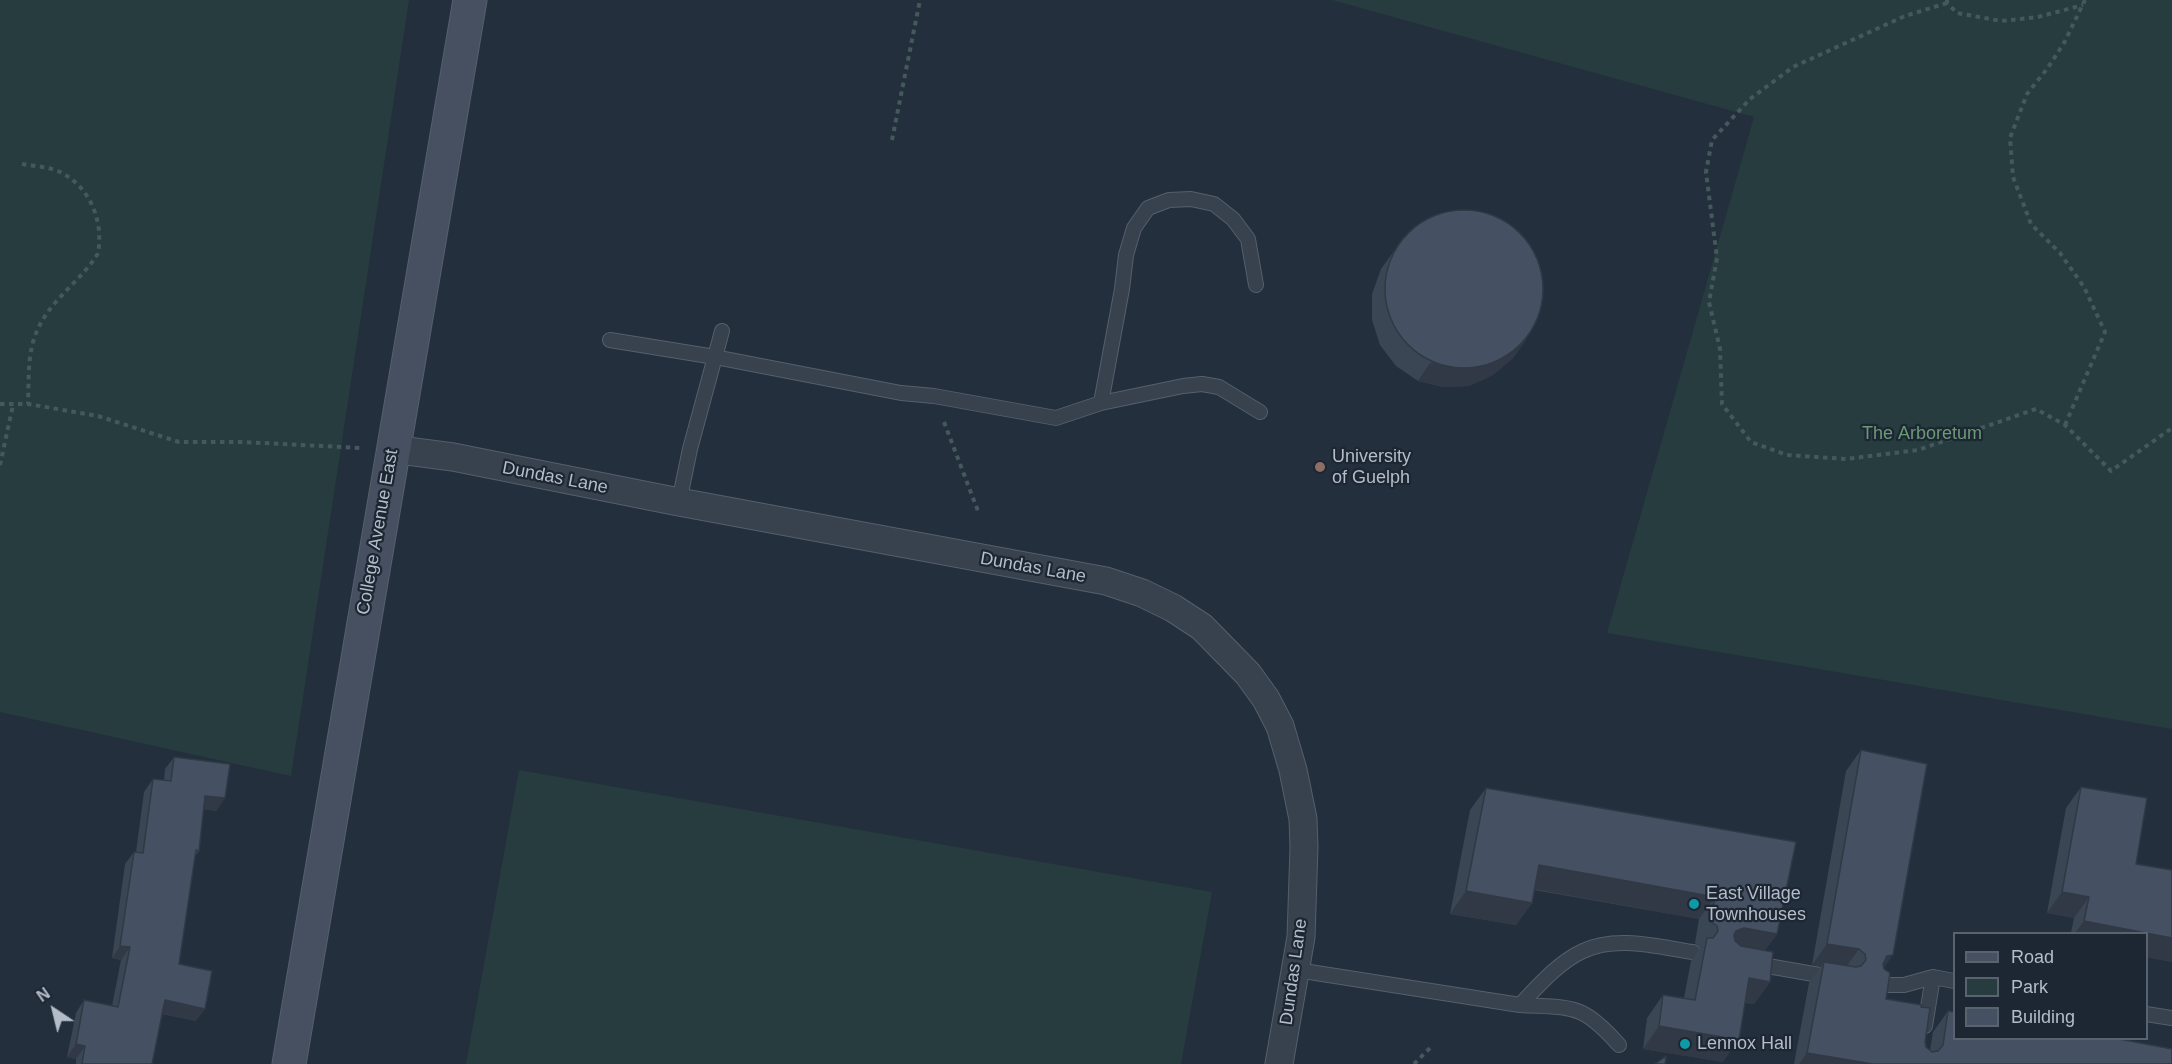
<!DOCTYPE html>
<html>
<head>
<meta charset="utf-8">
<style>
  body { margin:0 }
  #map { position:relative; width:2172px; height:1064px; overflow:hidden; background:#242f3e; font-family:Helvetica,sans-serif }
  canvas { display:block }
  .legend { position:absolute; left:1953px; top:932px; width:195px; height:108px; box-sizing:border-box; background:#1d2633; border:2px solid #59626f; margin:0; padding:8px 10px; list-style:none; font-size:18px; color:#b4bcc9 }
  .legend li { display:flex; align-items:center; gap:12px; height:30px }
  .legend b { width:30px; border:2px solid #59626f }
  .north { position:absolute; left:24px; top:980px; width:60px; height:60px; -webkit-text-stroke:4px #1d2633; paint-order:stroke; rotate:325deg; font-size:16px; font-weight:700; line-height:24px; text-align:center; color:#b4bcc9 }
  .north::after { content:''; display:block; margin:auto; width:21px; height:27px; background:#b4bcc9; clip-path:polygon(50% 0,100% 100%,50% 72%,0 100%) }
</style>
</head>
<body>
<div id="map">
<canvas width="2172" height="1064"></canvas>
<ul class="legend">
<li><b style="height:8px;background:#465061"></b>Road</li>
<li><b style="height:16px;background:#263c3f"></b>Park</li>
<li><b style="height:16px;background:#455162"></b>Building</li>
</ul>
<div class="north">N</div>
</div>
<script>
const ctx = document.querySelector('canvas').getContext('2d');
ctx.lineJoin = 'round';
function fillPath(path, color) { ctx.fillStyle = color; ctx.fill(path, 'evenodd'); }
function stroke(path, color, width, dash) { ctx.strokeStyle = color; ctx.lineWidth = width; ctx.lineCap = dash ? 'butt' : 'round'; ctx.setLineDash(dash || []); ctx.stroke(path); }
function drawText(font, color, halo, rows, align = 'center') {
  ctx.font = font + ' Helvetica,sans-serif'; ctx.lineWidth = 4.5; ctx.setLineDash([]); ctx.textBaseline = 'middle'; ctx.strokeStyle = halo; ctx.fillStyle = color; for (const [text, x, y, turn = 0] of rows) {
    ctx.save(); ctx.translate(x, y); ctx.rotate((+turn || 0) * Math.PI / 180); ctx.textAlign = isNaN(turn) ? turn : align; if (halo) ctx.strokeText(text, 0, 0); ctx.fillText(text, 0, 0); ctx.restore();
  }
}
fillPath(new Path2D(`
  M 0,0 L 409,0 L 291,776 L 0,712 Z
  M 1332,0 L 2172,0 L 2172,729 L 1607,633 L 1754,117 Z
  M 519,770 L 1212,892 L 1181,1064 L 466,1064 Z`), '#263c3f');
const lane = new Path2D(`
  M 610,340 L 715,357 L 901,393 L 934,396 L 1056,418 L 1101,403 L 1183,386 L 1202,384 L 1219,387 L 1260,412
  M 1101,403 L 1122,289 L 1126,255 L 1134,228 L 1148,208 L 1169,200 L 1191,199 L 1214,204 L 1233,219 L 1248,239 L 1256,285
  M 679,502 L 690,449 L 722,331
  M 1756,964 L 1831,977
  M 1297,970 L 1520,1005 C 1539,985 1559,962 1583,951 C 1617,935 1658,947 1693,952
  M 1877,985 L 1904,985 L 1933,977 L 1954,981
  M 1520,1005 C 1573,1008 1582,1003 1619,1045
  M 2146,1014 L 2172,1018
  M 1925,1026 L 1933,977`);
const street = new Path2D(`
  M 392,449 L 453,457 L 679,502 L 1106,581 L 1142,593 L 1173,608 L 1202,627 L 1248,674 L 1266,699 L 1280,726 L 1293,770 L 1303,819 L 1304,847 L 1301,937 L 1279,1064`);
const secondary = new Path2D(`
  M 289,1064 L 470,0`);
stroke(lane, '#565f6c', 16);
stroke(street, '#565f6c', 29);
stroke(secondary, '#565f6c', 35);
stroke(new Path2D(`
  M 1947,0 L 1947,3 L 1957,13 L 2001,21 L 2038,17 L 2083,5
  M 1947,3 L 1905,16 L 1793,67 L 1750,99 L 1712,140 L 1706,172 L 1717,258 L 1709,302 L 1720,349 L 1722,404 L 1751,442 L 1787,455 L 1846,459 L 1918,450 L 2036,409 L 2065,425 L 2111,471 L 2172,428
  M 892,140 L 920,0
  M 22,164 C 34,166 51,167 62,173 C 87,186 101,215 99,242 C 99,247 99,251 97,255 C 79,283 50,300 37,331 C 27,353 29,380 28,404
  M 0,404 L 28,404 L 98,416 L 179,442 L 243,442 L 361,448
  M 944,422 L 978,511
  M 2065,425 L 2105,332 L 2084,287 L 2060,253 L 2031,224 L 2013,177 L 2010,138 L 2027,94 L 2047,69 L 2064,43 L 2085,0
  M 0,465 L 13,405
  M 1414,1064 L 1433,1045`), '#44595c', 4, [4.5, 4.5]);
stroke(lane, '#38414e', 14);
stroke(street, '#38414e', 27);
stroke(secondary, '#465061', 33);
fillPath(new Path2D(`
  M 1394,251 L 1526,340 L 1513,358 L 1493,375 L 1469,386 L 1443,387 L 1418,381 L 1396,366 L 1380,345 L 1372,320 L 1372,294 L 1381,269 Z
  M 1861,750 L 1884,968 L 1886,999 L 1921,1007 L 1926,1047 L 1930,1050 L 1933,1032 L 1948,1011 L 2172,1064 L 1794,1064 L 1809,983 L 1821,966 L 1812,965 L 1846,771 Z
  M 174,757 L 225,798 L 216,811 L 204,809 L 199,851 L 195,856 L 179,964 L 196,1021 L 162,1014 L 152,1064 L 76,1064 L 76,1059 L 67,1057 L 76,1013 L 84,1000 L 112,1006 L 121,960 L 112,958 L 125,864 L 134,852 L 136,852 L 144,792 L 153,779 L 164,780 L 165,769 Z
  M 2081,787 L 2136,864 L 2172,870 L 2172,962 L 2146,957 L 2146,933 L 2071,933 L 2074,918 L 2047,913 L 2066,808 Z
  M 1486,788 L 1796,842 L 1777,934 L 1765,950 L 1770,982 L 1754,1004 L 1745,1003 L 1723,1062 L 1643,1049 L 1647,1018 L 1663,995 L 1684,998 L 1691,961 L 1700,948 L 1695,943 L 1699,919 L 1534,890 L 1532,903 L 1516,925 L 1450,914 L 1470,810 Z`), '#3b4654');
fillPath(new Path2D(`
  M 1526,340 L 1513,358 L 1493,375 L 1469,386 L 1443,387 L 1418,381 L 1430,363 Z
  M 205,796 L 225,798 L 216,811 L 196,808 Z
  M 1539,865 L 1715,897 L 1699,919 L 1523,887 Z
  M 1466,891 L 1532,903 L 1516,925 L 1450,914 Z
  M 2062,892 L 2089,897 L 2074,918 L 2047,913 Z
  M 2084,921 L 2172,938 L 2172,962 L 2146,957 L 2146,933 L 2075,933 Z
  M 1744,928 L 1777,934 L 1761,956 L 1720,954 L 1736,931 Z
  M 1827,944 L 1859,949 L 1844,970 L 1824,962 L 1821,966 L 1812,965 Z
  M 120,946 L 130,947 L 121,960 L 112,958 Z
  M 1893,955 L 1878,976 L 1872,978 L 1887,956 Z
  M 1749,978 L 1770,982 L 1754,1004 L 1734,1000 Z
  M 165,1000 L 205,1009 L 196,1021 L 156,1013 Z
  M 1659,1026 L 1739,1040 L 1723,1062 L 1643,1049 Z
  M 76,1044 L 85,1046 L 76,1059 L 67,1057 Z
  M 1807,1053 L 1873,1064 L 1799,1064 Z`), '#303945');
const building = new Path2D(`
  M1385 289a79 79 0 1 1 158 0a79 79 0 1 1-158 0Z
  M 1861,750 L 1927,764 L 1893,955 L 1887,956 L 1883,964 L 1884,969 L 1890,973 L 1886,999 L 1922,1005 L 1921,1007 L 1930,1008 L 1925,1042 L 1926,1047 L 1932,1052 L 1938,1051 L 1943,1045 L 1948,1011 L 1954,1012 L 1954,1038 L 2114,1038 L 2172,1049 L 2172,1064 L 1873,1064 L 1807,1053 L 1824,962 L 1856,967 L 1861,966 L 1866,960 L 1865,954 L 1859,949 L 1827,944 Z
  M 174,757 L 230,764 L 225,798 L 205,796 L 199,851 L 196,850 L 179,964 L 212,971 L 205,1009 L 165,1000 L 152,1064 L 82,1064 L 85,1046 L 76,1044 L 84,1000 L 118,1007 L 130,947 L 120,946 L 134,852 L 143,853 L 153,779 L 171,781 Z
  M 2081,787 L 2147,798 L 2136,864 L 2172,870 L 2172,938 L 2084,921 L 2089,897 L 2062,892 Z
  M 1486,788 L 1796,842 L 1777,934 L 1744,928 L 1736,931 L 1734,935 L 1735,941 L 1741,946 L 1773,952 L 1770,982 L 1749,978 L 1739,1040 L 1659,1026 L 1663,995 L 1695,1000 L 1707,938 L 1713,938 L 1718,931 L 1717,926 L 1710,921 L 1715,897 L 1539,865 L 1532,903 L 1466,891 Z
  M 1666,1056 L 1665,1064 L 1655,1064 Z`);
fillPath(building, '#455162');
stroke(building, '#303945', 1.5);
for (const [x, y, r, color] of [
  [1320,467,6,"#8d6e63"],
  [1694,904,6,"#0f9aa8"],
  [1685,1044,6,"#0f9aa8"]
]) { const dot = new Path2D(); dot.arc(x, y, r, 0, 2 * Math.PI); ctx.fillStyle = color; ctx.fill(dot); stroke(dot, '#1d2633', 2); }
drawText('18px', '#6b9a76', '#1d2633', [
  ["The Arboretum",1922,434]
]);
drawText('18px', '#b4bcc9', '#1d2633', [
  ["University",1332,457],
  ["of Guelph",1332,478],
  ["East Village",1706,894],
  ["Townhouses",1706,915],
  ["Lennox Hall",1697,1044]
], 'left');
drawText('18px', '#b4bcc9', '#1d2633', [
  ["Dundas Lane",555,478,11],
  ["College Avenue East",378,532,-80],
  ["Dundas Lane",1033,568,10],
  ["Dundas Lane",1294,972,-82]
]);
</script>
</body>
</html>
